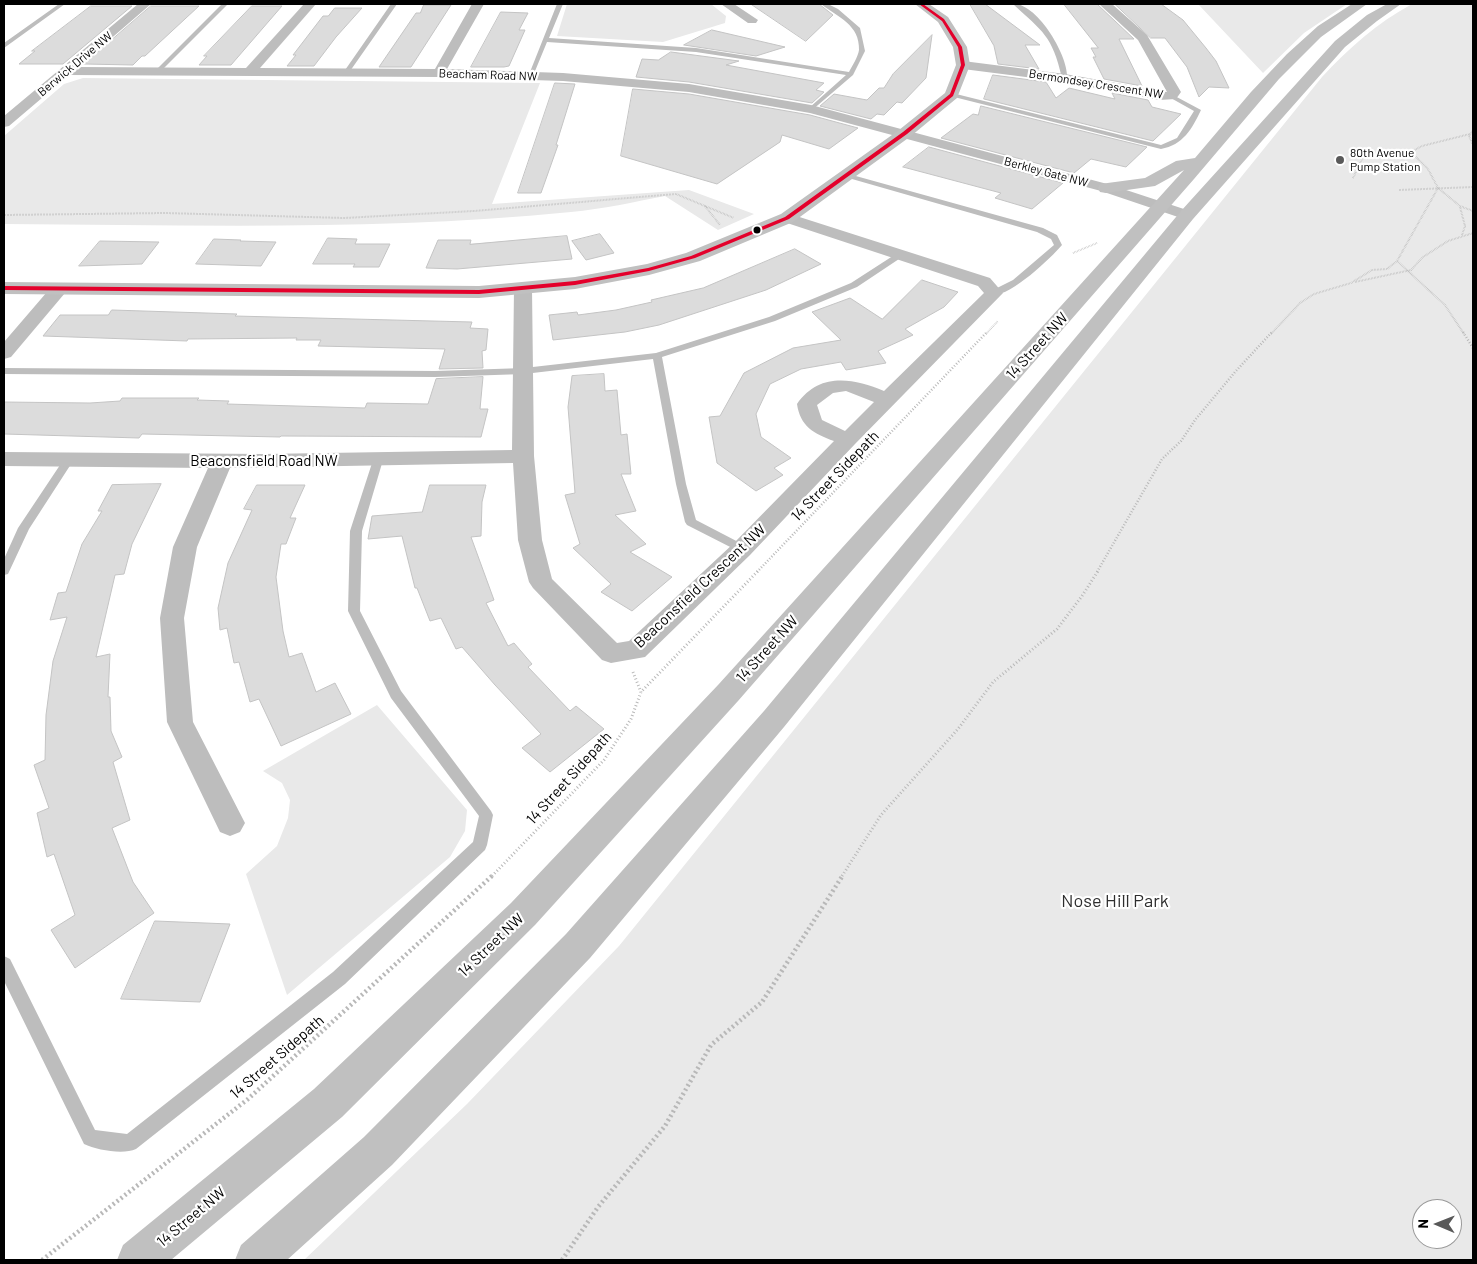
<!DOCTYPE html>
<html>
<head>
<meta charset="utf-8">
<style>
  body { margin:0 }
  #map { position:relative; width:1477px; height:1264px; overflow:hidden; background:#fff; font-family:Barlow,sans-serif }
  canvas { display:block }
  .frame { position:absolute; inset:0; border:5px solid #000; pointer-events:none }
  .north { position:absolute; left:1412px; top:1199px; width:50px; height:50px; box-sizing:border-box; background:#fff; border:1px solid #999; border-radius:50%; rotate:271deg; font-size:14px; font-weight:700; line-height:20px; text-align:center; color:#000 }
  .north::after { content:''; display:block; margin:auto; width:18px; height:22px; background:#595959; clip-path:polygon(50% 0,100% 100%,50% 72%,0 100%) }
</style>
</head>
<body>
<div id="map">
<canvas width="1477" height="1264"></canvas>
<div class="frame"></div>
<div class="north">N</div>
</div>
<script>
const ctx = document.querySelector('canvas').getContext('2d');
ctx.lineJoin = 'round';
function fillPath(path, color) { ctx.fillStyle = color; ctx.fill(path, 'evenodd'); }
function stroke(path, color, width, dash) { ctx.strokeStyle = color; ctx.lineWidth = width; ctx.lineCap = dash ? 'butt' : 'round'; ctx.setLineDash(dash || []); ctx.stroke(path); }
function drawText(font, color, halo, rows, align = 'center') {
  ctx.font = font + ' Barlow,sans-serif'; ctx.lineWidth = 4.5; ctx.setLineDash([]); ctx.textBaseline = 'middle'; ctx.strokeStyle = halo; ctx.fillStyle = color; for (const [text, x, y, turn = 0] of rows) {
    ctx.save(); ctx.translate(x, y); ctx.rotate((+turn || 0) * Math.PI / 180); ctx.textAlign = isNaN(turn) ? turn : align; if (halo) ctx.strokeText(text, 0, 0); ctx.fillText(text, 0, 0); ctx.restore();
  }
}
fillPath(new Path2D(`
  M 567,4 L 711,4 L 726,16 L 725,23 L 663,42 L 557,36 Z
  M 1198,4 L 1347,4 L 1304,33 L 1263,73 Z
  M 1412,4 L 1473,4 L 1473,1260 L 304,1260 L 467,1104 L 619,946 L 1322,77 C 1349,48 1377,23 1412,4 ZM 1422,1209 L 1452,1209 L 1452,1239 L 1422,1239 Z
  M 83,78 L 540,83 L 492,204 L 689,190 L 754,214 L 718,230 L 665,196 C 634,202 603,209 571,212 C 383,231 193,225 4,224 L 4,136 L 64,84 Z
  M 377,705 L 467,810 L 465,831 L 450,857 L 287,995 L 246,874 L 277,846 L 288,818 L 290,800 L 282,783 L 263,771 Z`), '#e9e9e9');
const building = new Path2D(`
  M 751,4 L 819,4 L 833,15 L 806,41 Z
  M 970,4 L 985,4 L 1040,45 L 1025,45 L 1039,69 L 998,64 L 994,46 Z
  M 1064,4 L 1097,4 L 1134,39 L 1119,39 L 1142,86 L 1104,79 L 1093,57 L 1096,57 L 1091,48 L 1098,48 Z
  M 1115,4 L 1161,4 L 1183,20 L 1206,48 L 1216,61 L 1229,88 L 1209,87 L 1199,97 L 1187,67 L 1165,38 L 1151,38 Z
  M 424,5 L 451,5 L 411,67 L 379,67 L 416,13 L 420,13 Z
  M 91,6 L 132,6 L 63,64 L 19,64 L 35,51 L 32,51 Z
  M 151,6 L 199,6 L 145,56 L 142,56 L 133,65 L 84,64 Z
  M 252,6 L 282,6 L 231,65 L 199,65 L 207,56 L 204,56 Z
  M 335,8 L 362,8 L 336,37 L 314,66 L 287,66 L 296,55 L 293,55 L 323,16 L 328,16 Z
  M 501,12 L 528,13 L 519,30 L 525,30 L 509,66 L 504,67 L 471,67 Z
  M 712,30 L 785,47 L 756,56 L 684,45 Z
  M 932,35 L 926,78 L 902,103 L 897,102 L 884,115 L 877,114 L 871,119 L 820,106 L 834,94 L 867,100 L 879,88 L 884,88 L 893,74 Z
  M 671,52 L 739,61 L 726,65 L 824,83 L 816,90 L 824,92 L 812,103 L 689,82 L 636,77 L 642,59 L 658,60 Z
  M 993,75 L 1046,82 L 1056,98 L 1069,88 L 1115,99 L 1112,93 L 1148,100 L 1152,107 L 1181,114 L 1153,141 L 984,99 Z
  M 555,83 L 575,84 L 556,145 L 558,145 L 541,193 L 518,193 Z
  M 633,89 L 689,94 L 810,115 L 858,128 L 829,149 L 782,135 L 780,142 L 717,184 L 621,156 Z
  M 981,106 L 1147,147 L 1126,167 L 1091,159 L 1074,173 L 941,138 L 973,114 L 978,115 Z
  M 929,147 L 1063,183 L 1032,209 L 995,198 L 1001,193 L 903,167 Z
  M 600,234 L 614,253 L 586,260 L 572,241 Z
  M 567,236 L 572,259 L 457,269 L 426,268 L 438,240 L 471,240 L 470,244 Z
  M 328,238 L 357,239 L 355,244 L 390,244 L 379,267 L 353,267 L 355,264 L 313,264 Z
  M 214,239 L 241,240 L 240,241 L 276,242 L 261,266 L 196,264 Z
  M 100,241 L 159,242 L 142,264 L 79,266 Z
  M 795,249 L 821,264 L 766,290 L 659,325 L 625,332 L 553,340 L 549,315 L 577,312 L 578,315 L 616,310 L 652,302 L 651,300 L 703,288 Z
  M 922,280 L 958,292 L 944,307 L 905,329 L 913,335 L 878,351 L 886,363 L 846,370 L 841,362 L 801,369 L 770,384 L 756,414 L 761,437 L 791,458 L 774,468 L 783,475 L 756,491 L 717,463 L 709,417 L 720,416 L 744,373 L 793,348 L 841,340 L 812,312 L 850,298 L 882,319 Z
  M 112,310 L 237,314 L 235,316 L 472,322 L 470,328 L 488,329 L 486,350 L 482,351 L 483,368 L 439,369 L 445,349 L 318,346 L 321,340 L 296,340 L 297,338 L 188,339 L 187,341 L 43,336 L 60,315 L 108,315 Z
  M 604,374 L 605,391 L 617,390 L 621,435 L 627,434 L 631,474 L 621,474 L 636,511 L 615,515 L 646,544 L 630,552 L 672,577 L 632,611 L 601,592 L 611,584 L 573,548 L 580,544 L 565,495 L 575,493 L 568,407 L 572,376 Z
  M 483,377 L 480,409 L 488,409 L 481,437 L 281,436 L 280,437 L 142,434 L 139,438 L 4,434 L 4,402 L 90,403 L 120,401 L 122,398 L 199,398 L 197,400 L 229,401 L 227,404 L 365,408 L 367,403 L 428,404 L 436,379 Z
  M 161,484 L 132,544 L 124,574 L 115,575 L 96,657 L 110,654 L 108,697 L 110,697 L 111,731 L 122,757 L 113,762 L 130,820 L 112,828 L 133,882 L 154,913 L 75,968 L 51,930 L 75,915 L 54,854 L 47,857 L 37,813 L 49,808 L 34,765 L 45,760 L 46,715 L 53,661 L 67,617 L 50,620 L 58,593 L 66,592 L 82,544 L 102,511 L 98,511 L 112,485 Z
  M 257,485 L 305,485 L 290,518 L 296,518 L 286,544 L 281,544 L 276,577 L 283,631 L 289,657 L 302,653 L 316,692 L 335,683 L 351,714 L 281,746 L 259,699 L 250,702 L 239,662 L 234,663 L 227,628 L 220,630 L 218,608 L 228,563 L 252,510 L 244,509 Z
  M 430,485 L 486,485 L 482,502 L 481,536 L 471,537 L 494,600 L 486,603 L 508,646 L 514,643 L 532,664 L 528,667 L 570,711 L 576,706 L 604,729 L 550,772 L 522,748 L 541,734 L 495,685 L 462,647 L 456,649 L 441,618 L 430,621 L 417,588 L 415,588 L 402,536 L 368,539 L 372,516 L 422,512 Z
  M 155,921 L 230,924 L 200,1002 L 121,999 Z`);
fillPath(building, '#dcdcdc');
stroke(building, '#c4c4c4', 1);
stroke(new Path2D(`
  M 1473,130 L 1469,136 L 1473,145
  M 1470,134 L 1422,146 L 1411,152 L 1428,169 L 1438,188 L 1460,206 L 1473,211
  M 1353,178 L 1365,153 L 1357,152
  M 1438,188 L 1397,261 L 1445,305 L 1464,334
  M 1399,190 L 1473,187
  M 705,206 L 734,218
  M 1460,207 L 1465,226 L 1462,235
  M 4,215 L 165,213 L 344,218 L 474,211 L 676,194 L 705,206 L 720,225
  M 1073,253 L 1097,243
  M 1355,282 L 1411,270 L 1423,257 L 1448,241 L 1473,233
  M 986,334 L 998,321
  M 1271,334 L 1300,303 L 1314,294 L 1351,283 L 1372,270 L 1387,269 L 1397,261`), '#b8b8b8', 2, [0.5, 1]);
stroke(new Path2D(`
  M 1463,332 L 1473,348
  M 757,572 L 987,332
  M 1097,572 L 1162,459 L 1181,441 L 1195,420 L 1235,372 L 1272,332`), '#b8b8b8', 2.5, [1, 2]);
stroke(new Path2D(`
  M 633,672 L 641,692
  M 492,876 L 604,760 L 631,719 L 641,692 L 758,571
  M 842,876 L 881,815 L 958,729 L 993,682 L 1057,629 L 1082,596 L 1098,571`), '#b8b8b8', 3, [1, 2.5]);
stroke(new Path2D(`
  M 42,1260 L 248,1099 L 493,875
  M 562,1260 L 598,1207 L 665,1126 L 711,1045 L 762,1002 L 843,875`), '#b8b8b8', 4.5, [2, 3]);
fillPath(new Path2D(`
  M 59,4 L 65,4 L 4,48 L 4,43 Z
  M 222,4 L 228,4 L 160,72 L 156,72 L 156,70 Z
  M 391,4 L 397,4 L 348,74 L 344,74 L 343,73 Z
  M 557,4 L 563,4 L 549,38 L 696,48 L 849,72 C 852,66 858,57 859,50 C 860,25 838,17 821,4 L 828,4 L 838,9 L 860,28 L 865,51 L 853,75 L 811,111 L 809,110 L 809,108 L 846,75 L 696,52 L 547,42 L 533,76 L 528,77 Z
  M 1013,4 C 1037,2 1070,58 1067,79 L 1062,78 C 1052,35 1043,32 1013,4 Z
  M 952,93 L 1161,145 L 1177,138 L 1194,111 L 1169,97 L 1169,95 L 1173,95 L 1201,110 C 1192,129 1183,145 1161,149 L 950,96 L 949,95 Z
  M 845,173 L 1043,228 L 1057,235 L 1062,245 C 1050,259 1009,298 991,295 L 991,291 L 1013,280 L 1054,245 L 1051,239 L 1037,232 L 845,177 Z
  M 899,252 L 902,253 L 902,257 L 857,287 L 775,321 L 662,357 L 686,484 L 696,520 L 746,546 L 748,549 L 742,553 L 687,525 L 685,522 L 676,484 L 653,359 L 524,374 L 435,377 L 4,374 L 4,368 L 435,371 L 524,368 L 656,353 L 769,317 L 851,283 Z
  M 378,457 L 383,460 L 362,531 L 360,611 L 401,691 L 491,811 L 493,815 L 487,845 L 485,850 L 345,984 L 136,1149 C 123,1155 97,1150 84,1144 L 4,981 L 4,956 L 10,959 L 95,1130 L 127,1134 L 333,972 L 473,842 L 479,816 L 391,698 L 348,611 L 350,531 L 373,460 Z
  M 68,458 L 73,461 L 29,529 L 8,574 L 4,575 L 4,559 L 18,528 L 64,459 Z`), '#bdbdbd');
fillPath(new Path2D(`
  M 138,4 L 151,4 L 78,67 L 246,68 L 304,4 L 316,4 L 260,68 L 435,69 L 472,4 L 484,4 L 447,69 L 563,73 L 689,84 L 811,105 L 1111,185 L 1193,212 L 1195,215 L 1193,218 L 1181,218 L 1101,191 L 810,113 L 689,92 L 563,81 L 439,77 L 69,75 L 9,126 L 4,127 L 4,116 Z
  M 721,4 L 734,4 L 758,20 L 756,23 L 748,23 Z
  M 1099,4 L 1112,4 L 1147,35 L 1181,92 L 1176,99 L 1159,100 L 1065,82 L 963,69 L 957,65 L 963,61 L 1065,74 L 1167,92 L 1138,40 Z
  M 787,213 L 990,278 L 1003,293 L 855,444 L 750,555 L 645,657 L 611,663 L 602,660 L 533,588 L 529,582 L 518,540 L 513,463 L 230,468 L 197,547 L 184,618 L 193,722 L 245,823 L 240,832 L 230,836 L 220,832 L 167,722 L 160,618 L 173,547 L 208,468 L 4,466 L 4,452 L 264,454 L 512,450 L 514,289 L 517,285 L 523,284 L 529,285 L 532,289 L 534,456 L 542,540 L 552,579 L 617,643 L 629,641 L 734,543 L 834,441 C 814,434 800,426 797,404 C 819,372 853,378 884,391 L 984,293 L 978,286 L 781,221 L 779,218 L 781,215 ZM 846,391 L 874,402 L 845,431 L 822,420 L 817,405 L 833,393 Z
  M 59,284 L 65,285 L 68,289 L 65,293 L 11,357 L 4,359 L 4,342 L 53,285 Z`), '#bdbdbd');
fillPath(new Path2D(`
  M 915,4 L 929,4 L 948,17 L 967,47 L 970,65 L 957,98 L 911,136 L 793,222 L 700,261 L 649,275 L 575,289 L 479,298 L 4,294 L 4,282 L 479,286 L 575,277 L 647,264 L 686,253 L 781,214 L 899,130 L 945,93 L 956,65 L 953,47 L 938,22 Z
  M 1352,4 L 1367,4 L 1321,37 L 1279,79 L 1194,179 L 738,701 L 535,925 L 342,1117 L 171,1260 L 117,1260 L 123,1245 L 314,1089 L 511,903 L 718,685 L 1184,170 L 1155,186 L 1106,193 L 1100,192 L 1098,188 L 1100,184 L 1145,178 L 1176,161 L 1195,158 L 1251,92 L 1287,54 L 1318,26 Z
  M 1387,4 L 1401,4 L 1377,21 L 1345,47 L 1193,219 L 784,727 L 590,958 L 392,1165 L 287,1260 L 235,1260 L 241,1245 L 364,1137 L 566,934 L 764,711 L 1181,211 L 1335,41 L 1367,15 Z`), '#c0c0c0');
fillPath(new Path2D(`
  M 919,4 L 923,4 L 944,19 L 962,47 L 965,65 L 953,96 L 907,134 L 789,219 L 695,258 L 649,271 L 575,285 L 479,294 L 4,290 L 4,286 L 479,290 L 575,281 L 648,268 L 691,256 L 785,217 L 903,132 L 950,94 L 961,65 L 958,47 L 942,21 Z`), '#e4002b');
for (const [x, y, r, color] of [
  [1340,160,5,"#595959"],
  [757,230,4.5,"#000"]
]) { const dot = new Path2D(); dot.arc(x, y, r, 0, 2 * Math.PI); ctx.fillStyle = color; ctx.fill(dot); stroke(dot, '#fff', 2); }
drawText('12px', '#000', '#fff', [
  ["Berwick Drive NW",75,64,-40],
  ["Beacham Road NW",488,75,2],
  ["Bermondsey Crescent NW",1096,84,9],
  ["Berkley Gate NW",1046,172,15]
]);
drawText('12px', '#000', '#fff', [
  ["80th Avenue",1350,153],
  ["Pump Station",1350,167]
], 'left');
drawText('15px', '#000', '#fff', [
  ["14 Street NW",1037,346,-48],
  ["Beaconsfield Road NW",264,461],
  ["14 Street Sidepath",835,476,-46],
  ["Beaconsfield Crescent NW",700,586,-43],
  ["14 Street NW",767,649,-48],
  ["14 Street Sidepath",569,778,-48],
  ["14 Street NW",491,945,-44],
  ["14 Street Sidepath",277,1057,-41],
  ["14 Street NW",191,1217,-40]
]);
drawText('18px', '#2e2e2e', '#fff', [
  ["Nose Hill Park",1115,901]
]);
</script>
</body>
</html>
